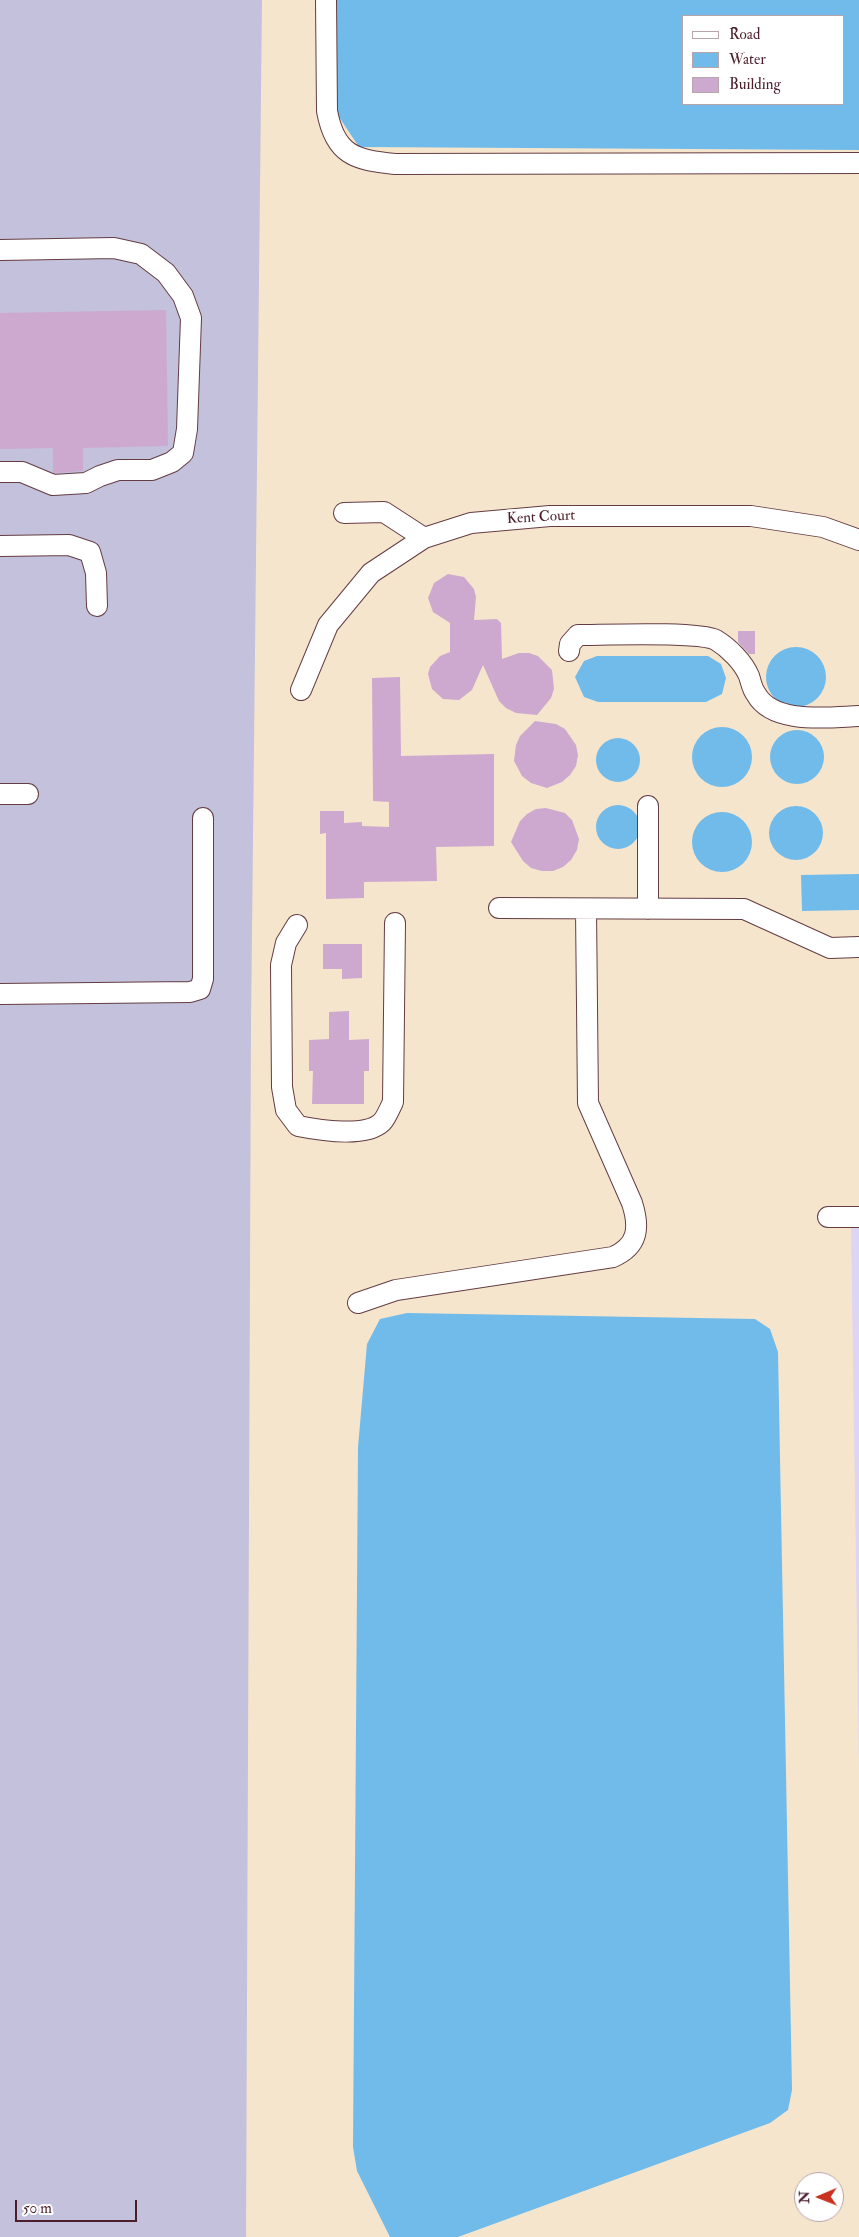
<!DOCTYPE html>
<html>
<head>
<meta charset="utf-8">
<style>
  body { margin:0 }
  #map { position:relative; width:859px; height:2237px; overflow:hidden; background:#f5e5cd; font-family:"IM FELL Double Pica",serif }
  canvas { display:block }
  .legend { position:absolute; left:682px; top:15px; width:162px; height:90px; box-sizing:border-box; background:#fff; border:1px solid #b7a5aa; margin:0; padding:6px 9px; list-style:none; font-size:15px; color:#4a1f2b }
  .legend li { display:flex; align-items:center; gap:10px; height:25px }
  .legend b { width:25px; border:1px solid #b7a5aa }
  .north { position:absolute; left:794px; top:2172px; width:50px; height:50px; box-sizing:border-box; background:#fff; border:1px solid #b7a5aa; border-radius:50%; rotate:269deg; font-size:14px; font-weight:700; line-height:20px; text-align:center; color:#4a1f2b }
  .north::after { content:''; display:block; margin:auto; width:18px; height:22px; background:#c8321e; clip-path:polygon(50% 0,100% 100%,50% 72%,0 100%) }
  .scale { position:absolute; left:15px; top:2200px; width:122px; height:22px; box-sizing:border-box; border:2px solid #4a1f2b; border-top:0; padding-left:6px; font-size:15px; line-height:18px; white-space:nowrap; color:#4a1f2b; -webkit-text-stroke:4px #fff; paint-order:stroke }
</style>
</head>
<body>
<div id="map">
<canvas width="859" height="2237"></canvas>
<ul class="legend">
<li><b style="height:6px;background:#fff"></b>Road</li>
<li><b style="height:14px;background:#71bbea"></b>Water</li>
<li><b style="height:14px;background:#cda9cf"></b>Building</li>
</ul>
<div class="north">N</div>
<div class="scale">50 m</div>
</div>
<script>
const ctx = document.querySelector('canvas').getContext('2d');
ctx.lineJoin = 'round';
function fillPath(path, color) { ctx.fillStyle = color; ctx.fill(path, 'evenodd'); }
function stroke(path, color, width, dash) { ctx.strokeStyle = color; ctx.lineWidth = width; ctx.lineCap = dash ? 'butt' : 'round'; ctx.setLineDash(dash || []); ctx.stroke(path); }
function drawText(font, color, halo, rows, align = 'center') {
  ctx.font = font + ' "IM FELL Double Pica",serif'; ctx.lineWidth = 5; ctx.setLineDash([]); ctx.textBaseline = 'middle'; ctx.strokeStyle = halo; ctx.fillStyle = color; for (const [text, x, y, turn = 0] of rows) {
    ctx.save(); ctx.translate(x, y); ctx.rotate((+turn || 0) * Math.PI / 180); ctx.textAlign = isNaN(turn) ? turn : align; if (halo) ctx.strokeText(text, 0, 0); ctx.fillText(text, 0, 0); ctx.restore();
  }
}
fillPath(new Path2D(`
  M 851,1226 L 859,1226 L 859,1771 Z`), '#ded5f5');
fillPath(new Path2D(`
  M 0,0 L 262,0 L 251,1023 L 246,2237 L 0,2237 Z`), '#c3c1db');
fillPath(new Path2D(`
  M 337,0 L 859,0 L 859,150 L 359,147 L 337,114 ZM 683,16 L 843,16 L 843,104 L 683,104 Z
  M766 677a30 30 0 1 1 60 0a30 30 0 1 1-60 0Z
  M 597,656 L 708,656 L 721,664 L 726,678 L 722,694 L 706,702 L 598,702 L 584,697 L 575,677 L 584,661 Z
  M692 757a30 30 0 1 1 60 0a30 30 0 1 1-60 0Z
  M770 757a27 27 0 1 1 54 0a27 27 0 1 1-54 0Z
  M596 760a22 22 0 1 1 44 0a22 22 0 1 1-44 0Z
  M596 827a22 22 0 1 1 44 0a22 22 0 1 1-44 0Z
  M769 833a27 27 0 1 1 54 0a27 27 0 1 1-54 0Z
  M692 842a30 30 0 1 1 60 0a30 30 0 1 1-60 0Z
  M 859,874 L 859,910 L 802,911 L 801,875 Z
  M 407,1313 L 755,1319 L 770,1329 L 778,1352 L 792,2090 L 788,2110 L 770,2123 L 458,2237 L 390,2237 L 357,2171 L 353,2147 L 358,1447 L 367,1344 L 380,1319 Z`), '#71bbea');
fillPath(new Path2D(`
  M 166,310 L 168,446 L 83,448 L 83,471 L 55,473 L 53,472 L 53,448 L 0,449 L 0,313 Z
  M 448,574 L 464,577 L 474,589 L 476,597 L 474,620 L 497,619 L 501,623 L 502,659 L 519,653 L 529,653 L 538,656 L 552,670 L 554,689 L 551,698 L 537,715 L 516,713 L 506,708 L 499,701 L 483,665 L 472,690 L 459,700 L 443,699 L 432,689 L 428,674 L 430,667 L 440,656 L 450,652 L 450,623 L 433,612 L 428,598 L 434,583 Z
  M 738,631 L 755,631 L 755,654 L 749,654 L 738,642 Z
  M 400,677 L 401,756 L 494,754 L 494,846 L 436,847 L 437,881 L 364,882 L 364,898 L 326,899 L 326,833 L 320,834 L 320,811 L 344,811 L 344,823 L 362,822 L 362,826 L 389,827 L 389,802 L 373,801 L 372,678 Z
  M 535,721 L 556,724 L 565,729 L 576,745 L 578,755 L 576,766 L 570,775 L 562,782 L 547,788 L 531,783 L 522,776 L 514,761 L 516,745 L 520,736 Z
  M 546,808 L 565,813 L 572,820 L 579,839 L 577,850 L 571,860 L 563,867 L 553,871 L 542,871 L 531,868 L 523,861 L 511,842 L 520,821 L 527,814 L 536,809 Z
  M 323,944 L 362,944 L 362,978 L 342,979 L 342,969 L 323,969 Z
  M 349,1011 L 349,1040 L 369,1039 L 369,1071 L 364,1071 L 364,1104 L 312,1104 L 313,1071 L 309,1071 L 309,1040 L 329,1039 L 329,1012 Z`), '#cda9cf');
const minor = new Path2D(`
  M 326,0 L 327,111 C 335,155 355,160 395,164 L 859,163
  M 0,250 L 114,248 L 141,254 L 166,273 L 183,296 L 191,318 L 187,429 L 183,453 L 172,462 L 152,470 L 118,470 L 100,476 L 86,483 L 53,485 L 22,472 L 0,472
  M 344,513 L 384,512 L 424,538
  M 0,546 L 69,545 L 90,552 L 96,573 L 97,606
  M 569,651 L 570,644 L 578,635 C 604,635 698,631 716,640 C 729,648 743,662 749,676 C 751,682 752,689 756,694 C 773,725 829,717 859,716
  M 301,690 L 328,625 L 371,573 L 424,538 L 471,523 L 550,516 L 751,516 L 823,527 L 859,540
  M 0,794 L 28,794
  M 648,806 L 648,909
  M 499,908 L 744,909 L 830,948 L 859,947
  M 297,925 L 286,943 L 281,965 L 282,1087 L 286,1110 L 298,1126 C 318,1130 366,1138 382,1122 C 386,1118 390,1108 393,1102 L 395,923
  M 0,994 L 190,992 L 200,989 L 203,979 L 203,818
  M 828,1217 L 859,1217
  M 358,1303 L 396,1290 L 613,1257 C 638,1246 640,1228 632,1203 L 588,1103 L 586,909`);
stroke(minor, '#643d43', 22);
stroke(minor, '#fff', 20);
drawText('15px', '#4a1f2b', '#fff', [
  ["Kent Court",541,518,-3]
]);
</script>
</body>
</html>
